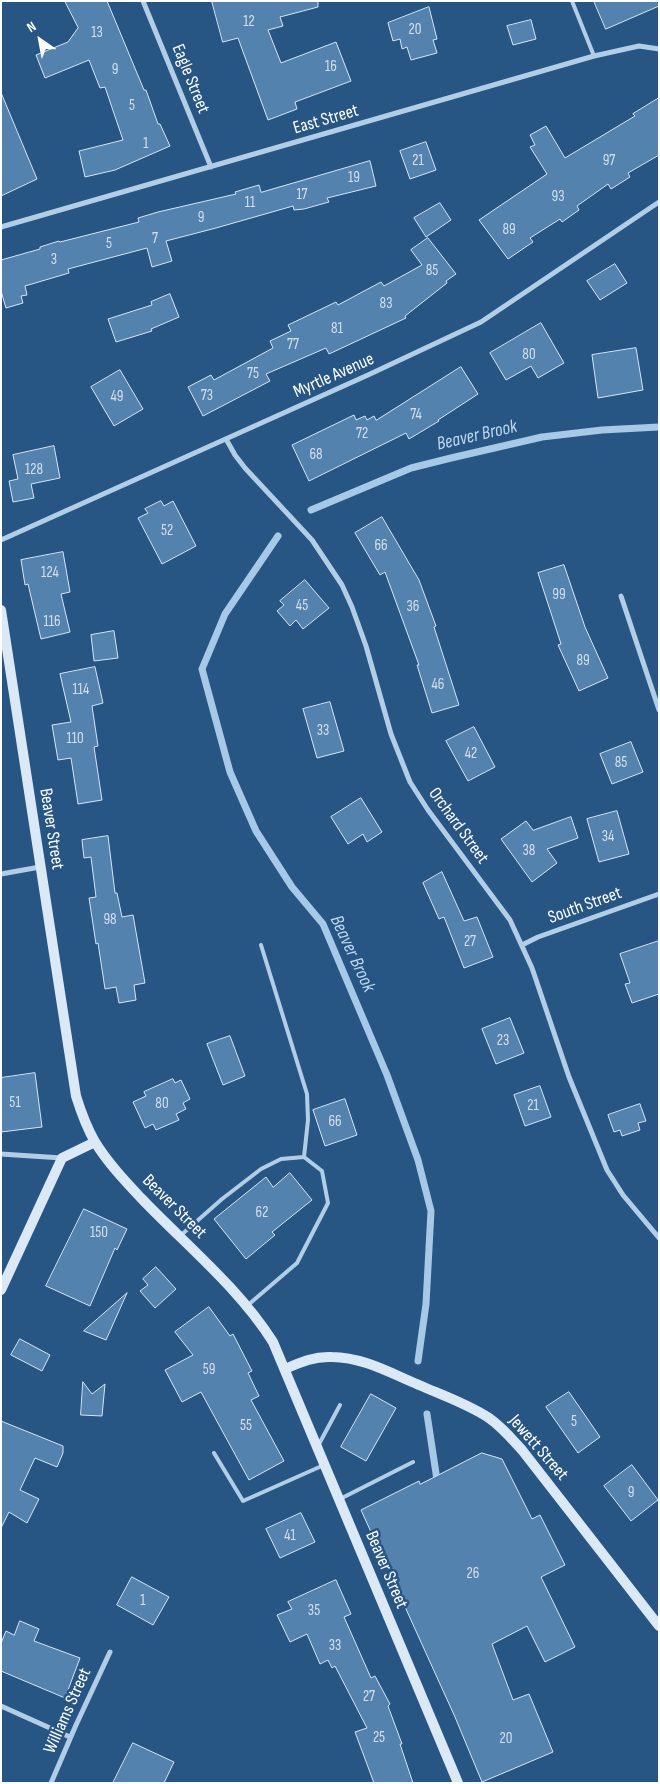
<!DOCTYPE html>
<html>
<head>
<meta charset="utf-8">
<style>
  body { margin:0 }
  #map { position:relative; width:660px; height:1784px; overflow:hidden; background:#275684; font-family:"Sofia Sans Condensed",sans-serif }
  canvas { display:block }
  .frame { position:absolute; inset:0; border:2px solid #fff; pointer-events:none }
  .north { position:absolute; left:15px; top:15px; width:50px; height:50px; -webkit-text-stroke:4px #275684; paint-order:stroke; rotate:327deg; font-size:14px; font-weight:700; line-height:20px; text-align:center; color:#fff }
  .north::after { content:''; display:block; margin:auto; width:18px; height:22px; background:#fff; clip-path:polygon(50% 0,100% 100%,50% 72%,0 100%) }
</style>
</head>
<body>
<div id="map">
<canvas width="660" height="1784"></canvas>
<div class="frame"></div>
<div class="north">N</div>
</div>
<script>
const ctx = document.querySelector('canvas').getContext('2d');
ctx.lineJoin = 'round';
function stroke(path, color, width, dash) { ctx.strokeStyle = color; ctx.lineWidth = width; ctx.lineCap = dash ? 'butt' : 'round'; ctx.setLineDash(dash || []); ctx.stroke(path); }
function fillPath(path, color) { ctx.fillStyle = color; ctx.fill(path, 'evenodd'); }
function drawText(font, color, halo, rows, align = 'center') {
  ctx.font = font + ' "Sofia Sans Condensed",sans-serif'; ctx.lineWidth = 5; ctx.setLineDash([]); ctx.textBaseline = 'middle'; ctx.strokeStyle = halo; ctx.fillStyle = color; for (const [text, x, y, turn = 0] of rows) {
    ctx.save(); ctx.translate(x, y); ctx.rotate((+turn || 0) * Math.PI / 180); ctx.textAlign = isNaN(turn) ? turn : align; if (halo) ctx.strokeText(text, 0, 0); ctx.fillText(text, 0, 0); ctx.restore();
  }
}
stroke(new Path2D(`
  M 311,510 L 411,468 L 451,458 L 542,437 L 602,430 L 659,427
  M 278,536 L 225,614 L 202,669 L 230,772 L 256,831 L 292,887 L 323,924 L 387,1075 L 418,1160 L 431,1211 L 426,1304 L 418,1361
  M 427,1414 L 437,1480`), '#a6c9e8', 7);
const building = new Path2D(`
  M 65,1 L 107,1 L 144,90 L 146,90 L 158,124 L 160,124 L 170,146 L 115,170 L 85,177 L 79,151 L 123,140 L 105,87 L 100,88 L 89,60 L 45,78 L 36,55 L 68,42 L 78,28 Z
  M 212,1 L 318,1 L 318,7 L 280,17 L 283,26 L 268,30 L 281,63 L 336,42 L 351,81 L 295,102 L 297,109 L 268,120 L 238,38 L 223,42 Z
  M 594,1 L 659,1 L 659,6 L 606,29 Z
  M 429,7 L 437,39 L 433,40 L 437,53 L 411,60 L 407,47 L 402,49 L 400,39 L 393,41 L 388,23 Z
  M 531,20 L 536,39 L 513,45 L 507,26 Z
  M 2,95 L 37,179 L 1,196 L 1,96 Z
  M 659,98 L 659,155 L 628,173 L 630,177 L 611,189 L 608,184 L 577,206 L 579,210 L 562,222 L 560,219 L 530,238 L 533,242 L 508,259 L 479,220 L 547,174 L 530,147 L 535,145 L 530,135 L 546,126 L 565,158 L 635,116 L 633,114 Z
  M 426,142 L 436,170 L 410,179 L 400,151 Z
  M 370,161 L 376,186 L 327,198 L 329,202 L 304,209 L 294,210 L 293,206 L 216,228 L 166,241 L 172,261 L 152,267 L 147,248 L 68,269 L 69,273 L 25,286 L 27,295 L 21,296 L 23,303 L 6,308 L 1,291 L 1,260 L 40,249 L 40,247 L 59,241 L 60,242 L 139,222 L 138,218 L 158,212 L 236,194 L 235,192 L 259,185 L 261,192 Z
  M 440,203 L 451,220 L 426,237 L 414,218 Z
  M 428,238 L 456,274 L 446,281 L 447,283 L 405,316 L 406,318 L 329,354 L 326,348 L 266,374 L 270,381 L 203,416 L 188,387 L 211,375 L 214,380 L 273,348 L 270,341 L 291,331 L 288,325 L 336,302 L 338,305 L 381,282 L 384,286 L 422,265 L 411,250 Z
  M 615,264 L 627,283 L 600,300 L 587,281 Z
  M 170,294 L 179,317 L 151,329 L 152,331 L 116,342 L 108,319 L 152,305 L 151,302 Z
  M 541,323 L 564,363 L 538,378 L 531,366 L 506,380 L 490,353 Z
  M 636,348 L 643,390 L 598,398 L 592,355 Z
  M 461,367 L 478,394 L 438,420 L 439,421 L 409,439 L 406,433 L 309,481 L 292,445 L 354,415 L 356,420 L 365,416 L 367,420 L 374,416 L 376,420 Z
  M 120,370 L 143,409 L 114,426 L 91,387 Z
  M 54,446 L 60,478 L 31,484 L 34,498 L 13,502 L 9,481 L 18,479 L 13,455 Z
  M 161,501 L 164,506 L 173,501 L 196,546 L 162,564 L 138,518 L 148,513 L 145,509 Z
  M 382,517 L 419,580 L 436,626 L 434,627 L 459,705 L 432,713 L 417,665 L 419,665 L 385,572 L 380,575 L 355,533 Z
  M 63,552 L 70,592 L 61,594 L 70,632 L 41,639 L 28,584 L 25,585 L 21,560 Z
  M 564,565 L 585,627 L 608,678 L 579,691 L 558,645 L 561,644 L 538,573 Z
  M 305,580 L 329,608 L 303,629 L 296,620 L 290,626 L 277,611 L 284,605 L 280,601 Z
  M 114,631 L 118,658 L 94,661 L 91,635 Z
  M 95,667 L 103,703 L 92,706 L 98,746 L 94,747 L 102,800 L 78,804 L 71,758 L 58,760 L 52,725 L 71,722 L 60,674 Z
  M 330,702 L 344,751 L 317,758 L 303,709 Z
  M 474,727 L 495,767 L 468,781 L 446,741 Z
  M 631,742 L 643,772 L 612,784 L 600,754 Z
  M 361,798 L 382,832 L 367,842 L 363,834 L 348,844 L 331,817 Z
  M 617,811 L 629,854 L 599,862 L 587,819 Z
  M 571,817 L 578,838 L 547,849 L 557,863 L 532,882 L 501,839 L 526,821 L 533,830 Z
  M 108,836 L 115,893 L 117,893 L 122,917 L 133,915 L 145,983 L 134,985 L 136,1000 L 119,1003 L 116,987 L 105,989 L 98,943 L 96,944 L 89,898 L 96,897 L 91,857 L 84,858 L 82,840 Z
  M 442,872 L 464,921 L 477,917 L 493,957 L 464,968 L 444,917 L 439,919 L 423,883 Z
  M 659,941 L 659,994 L 632,1003 L 625,984 L 630,983 L 620,954 Z
  M 510,1018 L 524,1053 L 496,1064 L 482,1029 Z
  M 230,1036 L 245,1076 L 223,1085 L 207,1044 Z
  M 35,1073 L 42,1127 L 1,1132 L 1,1078 Z
  M 173,1079 L 175,1083 L 181,1080 L 190,1099 L 183,1103 L 186,1109 L 176,1114 L 179,1120 L 156,1130 L 153,1124 L 145,1128 L 133,1102 L 146,1096 L 144,1092 Z
  M 540,1086 L 551,1117 L 525,1126 L 514,1095 Z
  M 345,1099 L 357,1135 L 325,1146 L 313,1110 Z
  M 640,1104 L 646,1121 L 638,1123 L 640,1130 L 622,1136 L 620,1130 L 614,1132 L 608,1115 Z
  M 290,1173 L 312,1200 L 272,1232 L 275,1235 L 246,1259 L 214,1219 L 266,1177 L 273,1187 Z
  M 84,1209 L 127,1229 L 117,1250 L 115,1248 L 90,1306 L 46,1286 Z
  M 156,1267 L 176,1289 L 155,1308 L 140,1291 L 148,1285 L 143,1279 Z
  M 127,1293 L 106,1340 L 84,1331 Z
  M 209,1307 L 230,1336 L 233,1334 L 252,1371 L 248,1373 L 259,1396 L 251,1400 L 284,1461 L 249,1480 L 201,1392 L 182,1402 L 165,1370 L 193,1355 L 175,1332 Z
  M 20,1339 L 50,1355 L 42,1371 L 11,1355 Z
  M 83,1382 L 92,1394 L 105,1384 L 102,1416 L 81,1415 Z
  M 569,1392 L 600,1437 L 578,1453 L 546,1407 Z
  M 371,1394 L 396,1408 L 366,1461 L 341,1447 Z
  M 1,1421 L 63,1446 L 63,1453 L 57,1467 L 35,1458 L 20,1490 L 39,1499 L 27,1523 L 9,1512 L 1,1528 Z
  M 482,1453 L 502,1459 L 532,1519 L 540,1515 L 565,1565 L 541,1577 L 575,1647 L 545,1662 L 527,1626 L 492,1644 L 513,1700 L 529,1694 L 553,1752 L 482,1782 L 455,1717 L 361,1510 L 419,1481 L 420,1484 Z
  M 632,1465 L 658,1500 L 631,1521 L 604,1486 Z
  M 301,1513 L 315,1542 L 280,1558 L 266,1529 Z
  M 132,1577 L 169,1597 L 153,1625 L 117,1605 Z
  M 336,1580 L 351,1614 L 344,1617 L 371,1678 L 375,1676 L 390,1704 L 388,1706 L 402,1744 L 400,1744 L 413,1783 L 374,1783 L 355,1732 L 367,1728 L 335,1666 L 332,1668 L 328,1660 L 320,1664 L 307,1634 L 290,1642 L 277,1615 L 292,1609 L 288,1602 Z
  M 20,1621 L 39,1629 L 34,1641 L 80,1658 L 65,1698 L 1,1671 L 1,1643 L 6,1631 L 14,1635 Z
  M 133,1743 L 174,1762 L 164,1783 L 113,1783 Z`);
fillPath(building, '#5482ae');
stroke(building, '#d5e6f6', 1);
stroke(new Path2D(`
  M 572,1 L 594,56
  M 261,945 L 307,1094 L 308,1120 L 304,1157
  M 180,1236 L 222,1199 L 261,1169 L 281,1159 L 304,1157 L 322,1171 L 328,1203 L 297,1263 L 248,1305
  M 318,1446 L 340,1405
  M 214,1453 L 243,1501 L 324,1465
  M 340,1499 L 413,1462`), '#b2cee7', 4);
stroke(new Path2D(`
  M 143,1 L 211,167
  M 1,227 L 594,56 L 639,46 L 659,49
  M 226,439 L 235,455 L 245,468 L 312,540 L 342,585 L 352,607 L 366,646 L 391,734 L 410,782 L 428,810 L 510,920 L 532,968 L 569,1077 L 607,1170 L 623,1195 L 659,1238
  M 1,540 L 368,375 L 481,322 L 659,202
  M 621,596 L 659,710
  M 1,874 L 40,867
  M 522,945 L 538,937 L 659,894
  M 1,1154 L 62,1158
  M 1,1706 L 70,1737
  M 51,1783 L 76,1725 L 110,1652`), '#b2cee7', 5);
stroke(new Path2D(`
  M 1,610 L 76,1096 C 81,1112 87,1128 95,1142 C 108,1163 125,1181 141,1198 C 186,1245 238,1287 273,1342 L 458,1783
  M 1,1290 L 62,1158 L 95,1142
  M 285,1369 C 301,1362 315,1356 332,1357 C 363,1357 392,1374 419,1385 C 442,1395 468,1404 489,1418 C 502,1427 511,1438 522,1450 L 659,1626`), '#dbe9f7', 10);
drawText('15px', '#d4e0eb', null, [
  ["12",249,22],
  ["20",415,30],
  ["13",97,33],
  ["16",331,67],
  ["9",115,70],
  ["5",132,106],
  ["1",146,144],
  ["21",418,161],
  ["97",609,161],
  ["19",354,178],
  ["17",302,195],
  ["93",558,197],
  ["11",250,203],
  ["9",201,218],
  ["89",509,230],
  ["7",155,239],
  ["5",109,244],
  ["3",54,260],
  ["85",432,271],
  ["83",386,304],
  ["81",337,329],
  ["77",293,345],
  ["80",529,355],
  ["75",253,374],
  ["73",207,396],
  ["49",117,397],
  ["74",416,415],
  ["72",362,434],
  ["68",316,455],
  ["128",34,470],
  ["52",167,531],
  ["66",381,546],
  ["124",50,573],
  ["99",559,595],
  ["45",302,606],
  ["36",413,607],
  ["116",52,622],
  ["89",583,661],
  ["46",438,685],
  ["114",81,690],
  ["33",323,731],
  ["110",75,739],
  ["42",471,754],
  ["85",621,763],
  ["34",608,837],
  ["38",529,851],
  ["98",110,920],
  ["27",470,942],
  ["23",503,1041],
  ["51",15,1103],
  ["80",162,1104],
  ["21",533,1106],
  ["66",335,1122],
  ["62",262,1213],
  ["150",99,1233],
  ["59",209,1370],
  ["5",574,1422],
  ["55",246,1426],
  ["9",631,1493],
  ["41",290,1536],
  ["26",473,1574],
  ["1",143,1601],
  ["35",314,1611],
  ["33",335,1646],
  ["27",369,1697],
  ["25",379,1738],
  ["20",506,1739]
]);
drawText('18px', '#fff', '#275684', [
  ["Eagle Street",190,79,68],
  ["East Street",326,120,-16],
  ["Myrtle Avenue",334,376,-24],
  ["Orchard Street",458,826,54],
  ["Beaver Street",51,829,81],
  ["South Street",585,906,-20],
  ["Beaver Street",174,1207,45],
  ["Jewett Street",538,1448,49],
  ["Beaver Street",386,1570,67],
  ["Williams Street",68,1711,-66]
]);
drawText('italic 19px', '#bdd7ef', '#275684', [
  ["Beaver Brook",477,436,-13],
  ["Beaver Brook",352,954,65]
]);
</script>
</body>
</html>
